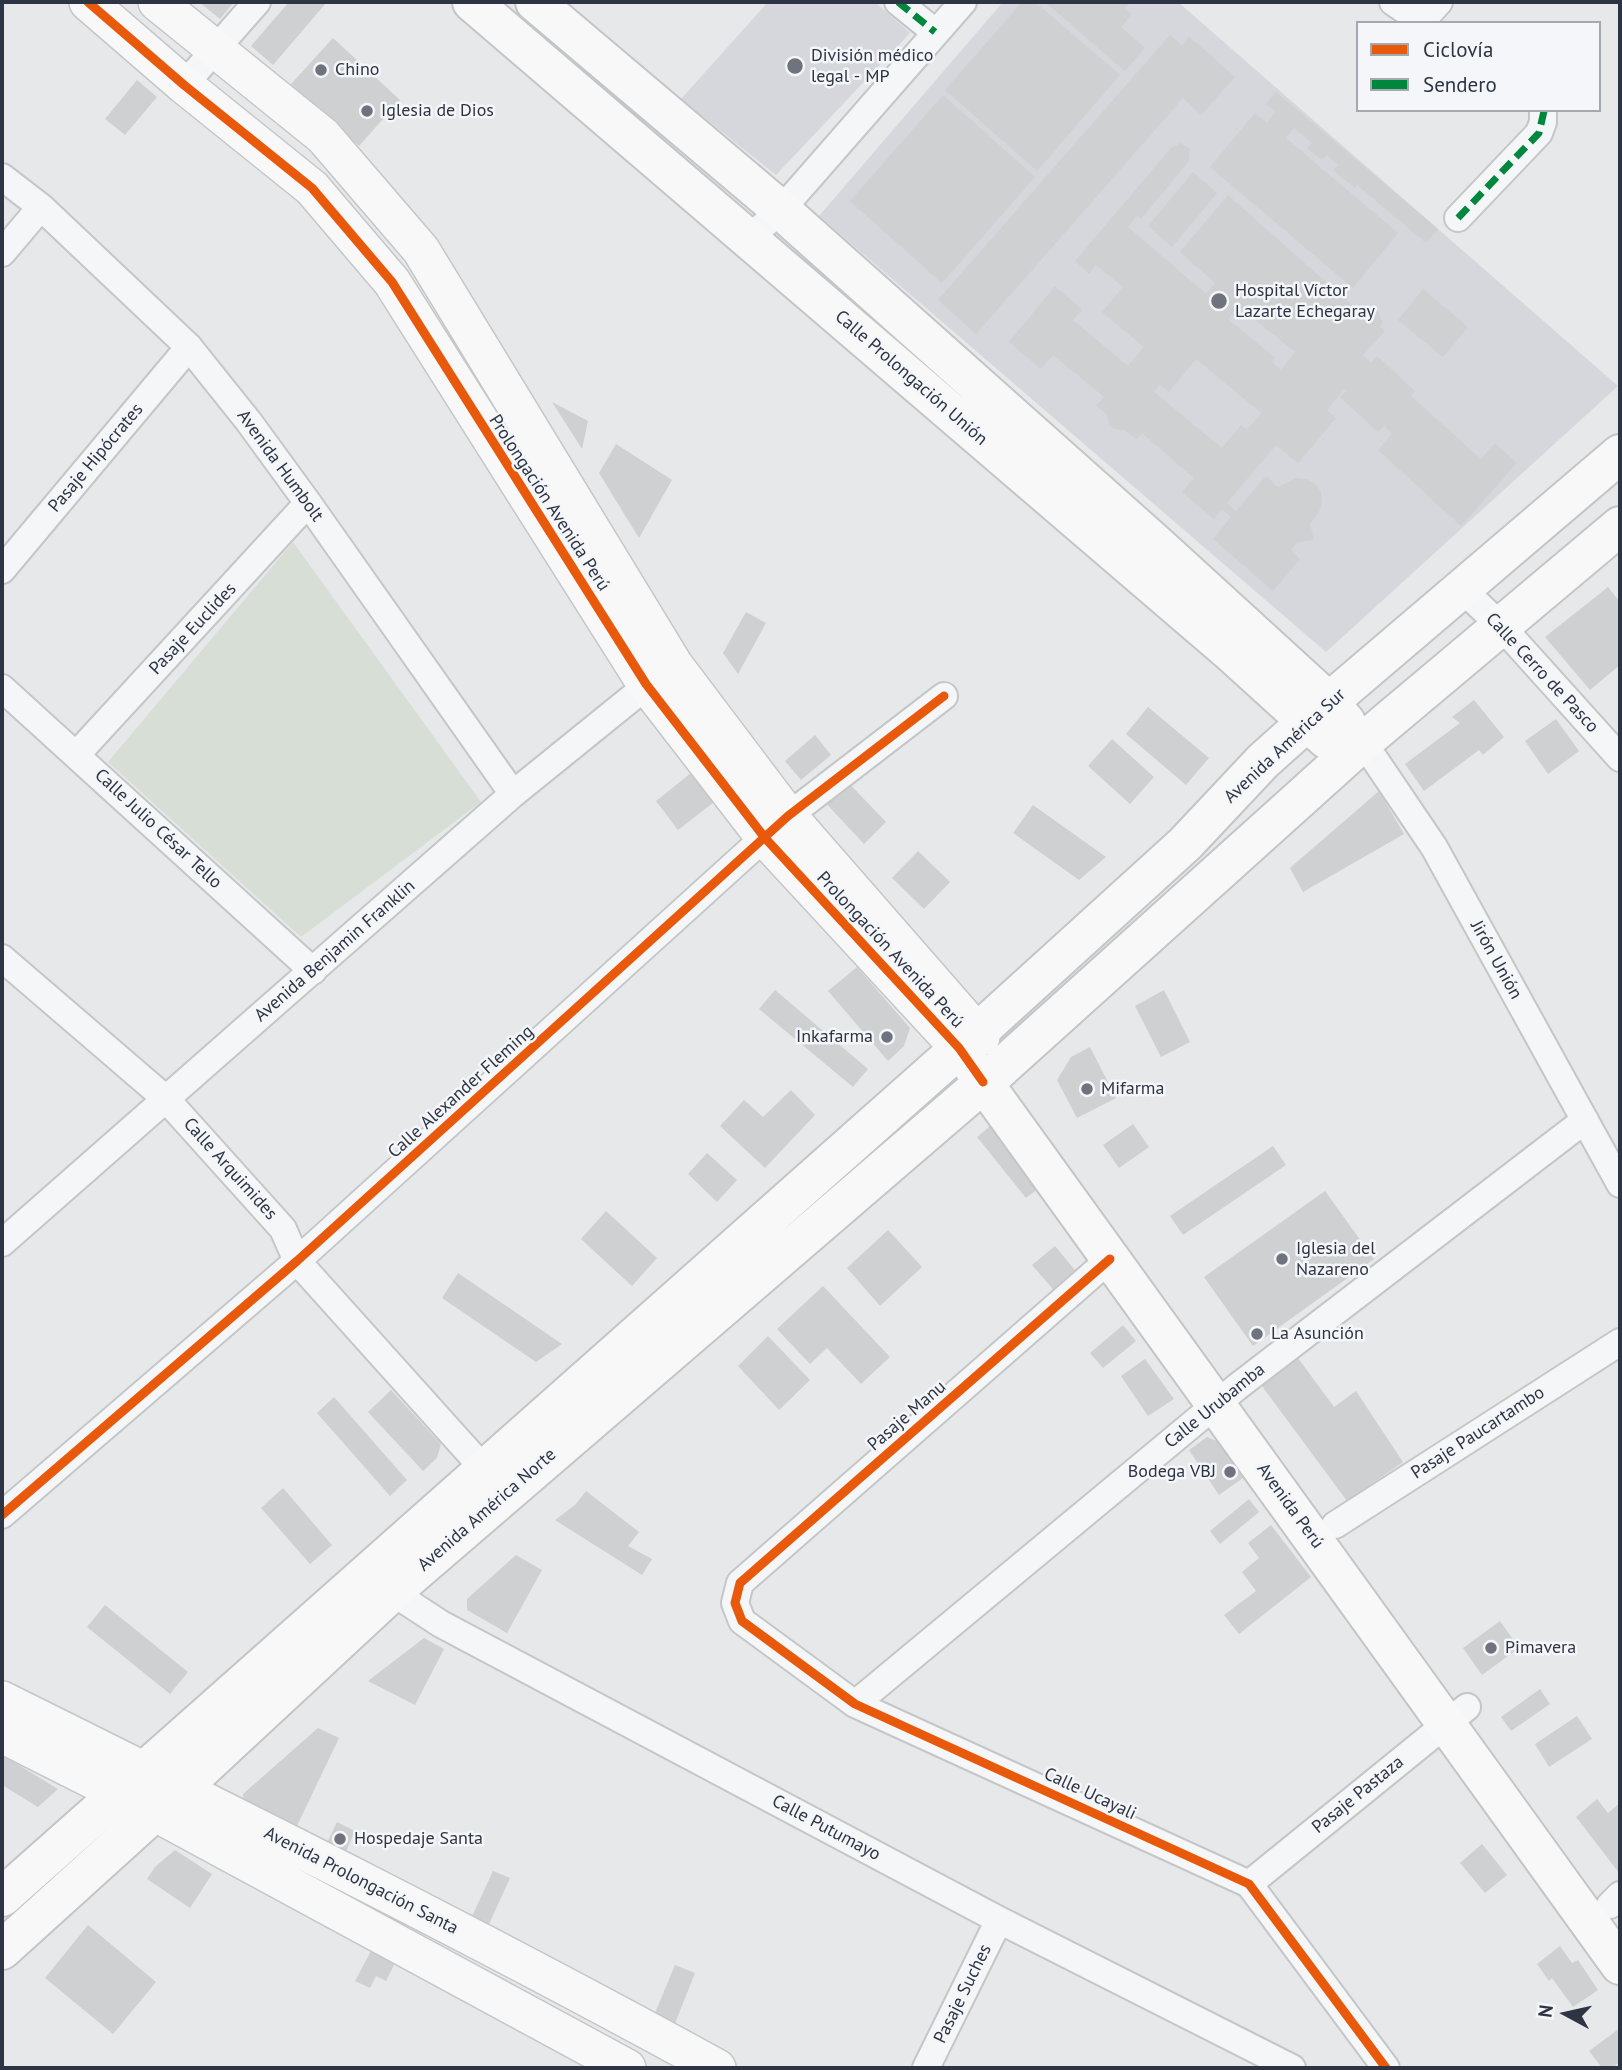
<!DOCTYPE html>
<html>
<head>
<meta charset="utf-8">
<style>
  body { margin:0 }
  #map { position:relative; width:1622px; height:2070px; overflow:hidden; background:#e6e8ea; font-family:"PT Sans",sans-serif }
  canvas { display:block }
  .frame { position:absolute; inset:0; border:4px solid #2d3443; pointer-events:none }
  .legend { position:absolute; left:1356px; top:21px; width:245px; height:91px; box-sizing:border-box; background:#f4f6f9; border:2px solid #a4a8b0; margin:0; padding:9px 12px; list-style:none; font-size:21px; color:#2d3443 }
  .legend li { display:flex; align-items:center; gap:14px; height:35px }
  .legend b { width:35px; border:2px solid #a4a8b0 }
  .north { position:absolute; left:1531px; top:1979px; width:70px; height:70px; -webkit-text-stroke:5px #f4f6f9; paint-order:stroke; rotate:278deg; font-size:19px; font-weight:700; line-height:28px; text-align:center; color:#2d3443 }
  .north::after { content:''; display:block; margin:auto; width:24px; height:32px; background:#2d3443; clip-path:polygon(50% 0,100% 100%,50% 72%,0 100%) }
</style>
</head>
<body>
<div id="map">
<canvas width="1622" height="2070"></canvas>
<div class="frame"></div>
<ul class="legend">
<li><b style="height:9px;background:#e8590c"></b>Ciclovía</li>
<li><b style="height:9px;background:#00873e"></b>Sendero</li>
</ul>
<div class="north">N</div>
</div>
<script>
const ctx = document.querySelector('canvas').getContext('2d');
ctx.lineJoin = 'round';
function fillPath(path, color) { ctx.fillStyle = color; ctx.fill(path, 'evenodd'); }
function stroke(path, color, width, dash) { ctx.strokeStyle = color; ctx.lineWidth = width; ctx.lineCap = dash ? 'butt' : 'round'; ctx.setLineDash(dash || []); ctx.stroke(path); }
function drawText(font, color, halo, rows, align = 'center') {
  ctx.font = font + ' "PT Sans",sans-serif'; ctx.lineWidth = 5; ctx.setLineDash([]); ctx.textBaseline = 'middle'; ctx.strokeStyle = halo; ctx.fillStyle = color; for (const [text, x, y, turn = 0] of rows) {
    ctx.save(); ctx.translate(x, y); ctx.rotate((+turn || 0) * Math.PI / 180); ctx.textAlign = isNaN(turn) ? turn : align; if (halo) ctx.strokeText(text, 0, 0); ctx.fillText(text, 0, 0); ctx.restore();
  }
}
fillPath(new Path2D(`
  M 768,2 L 875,2 L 910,33 L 776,175 L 681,99 Z
  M 1003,2 L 1178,2 L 1618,386 L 1326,652 L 819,216 Z`), '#d5d7dd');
fillPath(new Path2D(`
  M 293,542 L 481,802 L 301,937 L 108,762 Z`), '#d6ded6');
fillPath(new Path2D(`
  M 199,2 L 234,2 L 220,19 Z
  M 289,2 L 327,2 L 273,65 L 251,46 Z
  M 1022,2 L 1035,2 L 1120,75 L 1037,171 L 945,90 Z
  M 1045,2 L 1131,2 L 1125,8 L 1132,14 L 1121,27 L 1145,48 L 1125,71 Z
  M 1170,35 L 1182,45 L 1189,36 L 1235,77 L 1201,115 L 1183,98 L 976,334 L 938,300 Z
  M 333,38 L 400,100 L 359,146 L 291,84 Z
  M 137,80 L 157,97 L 125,135 L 105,119 Z
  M 1276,92 L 1438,229 L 1426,243 L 1357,185 L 1355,188 L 1333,170 L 1338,165 L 1327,155 L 1322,160 L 1307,148 L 1312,143 L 1294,128 L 1286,138 L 1398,233 L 1353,288 L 1210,167 L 1255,113 L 1267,123 L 1275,112 L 1266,104 Z
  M 943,95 L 1035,177 L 942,283 L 850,201 Z
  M 1181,143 L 1190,149 L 1189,161 L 1141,219 L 1137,216 L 1128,227 L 1206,294 L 1215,283 L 1180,252 L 1228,195 L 1362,314 L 1367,310 L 1378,311 L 1382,322 L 1380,327 L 1385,331 L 1363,355 L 1371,363 L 1377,356 L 1415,391 L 1411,396 L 1481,459 L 1495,443 L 1517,463 L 1461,526 L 1378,450 L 1392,434 L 1384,426 L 1378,432 L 1340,397 L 1346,391 L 1344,389 L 1327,410 L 1336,418 L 1298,463 L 1276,445 L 1227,503 L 1236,511 L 1266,476 L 1278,487 L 1296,478 L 1306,479 L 1315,484 L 1321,492 L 1322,502 L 1319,512 L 1310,524 L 1314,539 L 1297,543 L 1291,550 L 1300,559 L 1273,591 L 1213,539 L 1231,517 L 1222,509 L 1214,519 L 1182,492 L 1194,478 L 1142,433 L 1137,439 L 1124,430 L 1114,429 L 1109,425 L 1107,414 L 1096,406 L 1104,397 L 1053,355 L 1041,369 L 1009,342 L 1055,286 L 1082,310 L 1073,320 L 1128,366 L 1144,347 L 1102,312 L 1123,287 L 1096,265 L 1089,274 L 1075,261 L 1171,148 ZM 1238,306 L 1295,352 L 1281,370 L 1272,362 L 1275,358 L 1228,319 ZM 1196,359 L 1261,413 L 1247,430 L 1241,425 L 1222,448 L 1154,392 L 1160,385 L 1169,392 Z
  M 1193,172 L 1217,193 L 1172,247 L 1148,226 Z
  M 1423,289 L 1468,327 L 1443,357 L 1398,320 Z
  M 552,402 L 588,421 L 582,449 Z
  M 616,444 L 672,480 L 639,538 L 599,473 Z
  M 1608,587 L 1620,602 L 1620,665 L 1590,690 L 1545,637 Z
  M 746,612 L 766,623 L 738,674 L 723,653 Z
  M 1474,700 L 1504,737 L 1483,755 L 1479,750 L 1424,791 L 1405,764 L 1460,723 L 1452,717 Z
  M 1148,707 L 1209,758 L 1186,785 L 1126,734 Z
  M 1556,719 L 1579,751 L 1548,774 L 1525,741 Z
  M 815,735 L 831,755 L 801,780 L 785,761 Z
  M 1112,739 L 1154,777 L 1130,804 L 1088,766 Z
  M 691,773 L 714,802 L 678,830 L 656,801 Z
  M 842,776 L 886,822 L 864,844 L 820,797 Z
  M 1379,791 L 1404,834 L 1303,892 L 1290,868 Z
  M 1033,805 L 1106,857 L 1079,880 L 1013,833 Z
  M 918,851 L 950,882 L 924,909 L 892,878 Z
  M 857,967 L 910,1028 L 904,1046 L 888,1061 L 828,991 Z
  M 775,990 L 868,1069 L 853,1087 L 759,1009 Z
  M 1164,990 L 1190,1042 L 1161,1057 L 1135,1006 Z
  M 1090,1047 L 1116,1098 L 1077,1118 L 1057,1080 L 1071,1057 Z
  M 791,1090 L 815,1115 L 765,1168 L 720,1126 L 744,1100 L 763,1117 Z
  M 995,1122 L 1043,1185 L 1026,1198 L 977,1137 Z
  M 1133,1124 L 1149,1147 L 1119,1168 L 1103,1145 Z
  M 1273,1146 L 1286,1165 L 1183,1235 L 1170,1216 Z
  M 707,1153 L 737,1180 L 717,1202 L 688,1174 Z
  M 1325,1191 L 1374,1259 L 1253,1346 L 1204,1277 Z
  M 606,1211 L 657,1258 L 632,1286 L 581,1239 Z
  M 888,1230 L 922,1267 L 880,1306 L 847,1268 Z
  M 1055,1246 L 1079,1275 L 1057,1294 L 1032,1265 Z
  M 458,1273 L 562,1344 L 536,1362 L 442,1298 Z
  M 823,1286 L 890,1357 L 861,1384 L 827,1348 L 810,1364 L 777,1329 Z
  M 1123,1325 L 1136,1341 L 1103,1368 L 1090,1353 Z
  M 768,1336 L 810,1380 L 779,1410 L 738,1366 Z
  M 1295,1354 L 1334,1407 L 1356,1391 L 1403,1462 L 1347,1501 L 1259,1382 Z
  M 1145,1359 L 1174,1399 L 1148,1416 L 1121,1376 Z
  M 391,1390 L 441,1444 L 437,1458 L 423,1471 L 368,1412 Z
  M 334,1397 L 407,1480 L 390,1496 L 317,1413 Z
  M 1207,1437 L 1219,1442 L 1243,1478 L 1219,1495 L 1189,1450 Z
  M 283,1488 L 332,1545 L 310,1564 L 261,1508 Z
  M 586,1491 L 639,1532 L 628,1546 L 652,1559 L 642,1575 L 555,1520 L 575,1505 Z
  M 1249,1499 L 1259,1512 L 1220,1544 L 1210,1531 Z
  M 1271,1525 L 1311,1577 L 1239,1634 L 1224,1615 L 1256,1591 L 1242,1572 L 1259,1558 L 1248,1543 Z
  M 516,1555 L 542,1570 L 507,1633 L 467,1610 L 467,1599 Z
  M 105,1605 L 188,1672 L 170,1694 L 87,1627 Z
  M 1500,1621 L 1519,1648 L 1482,1675 L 1463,1648 Z
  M 424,1638 L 444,1649 L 415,1705 L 368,1681 Z
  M 1540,1689 L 1550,1704 L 1511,1731 L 1501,1717 Z
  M 1577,1716 L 1592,1739 L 1549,1767 L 1535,1744 Z
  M 318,1728 L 339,1738 L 295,1830 L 244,1806 L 243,1794 Z
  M 2,1755 L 58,1789 L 38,1807 L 2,1785 Z
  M 1597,1799 L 1608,1813 L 1620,1803 L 1620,1874 L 1576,1817 Z
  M 337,1822 L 355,1831 L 344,1856 L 325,1847 Z
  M 1482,1844 L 1507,1875 L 1485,1893 L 1460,1863 Z
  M 175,1850 L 212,1874 L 190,1908 L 147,1879 L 155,1867 Z
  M 493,1871 L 510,1878 L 485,1933 L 468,1925 Z
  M 88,1925 L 156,1982 L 113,2034 L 45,1978 Z
  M 1560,1946 L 1572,1963 L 1578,1960 L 1598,1990 L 1573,2007 L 1552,1978 L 1549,1981 L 1537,1964 Z
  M 371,1951 L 395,1963 L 386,1981 L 376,1976 L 370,1988 L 355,1981 Z
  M 675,1965 L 695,1973 L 674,2026 L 653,2018 Z
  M 1620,2028 L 1620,2062 L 1612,2068 L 1602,2068 L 1589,2051 Z`), '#ced0d2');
const street = new Path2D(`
  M 898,2 L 935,32
  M 1393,2 L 1424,23
  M 1422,21 L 1439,2
  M 184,85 L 257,2
  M 2,177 L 41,207 L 189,347 L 249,422 L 308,503 L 513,794
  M 1458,218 L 1539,133 L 1543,122 L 1543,110
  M 748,239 L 781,210 L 963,2
  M 2,253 L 41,207
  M 2,570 L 189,347
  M 1463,590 L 1502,627 L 1620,758
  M 2,688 L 313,971
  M 1363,742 L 1434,847 L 1620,1184
  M 77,754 L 308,503
  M 2,958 L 166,1099 L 283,1229 L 297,1261 L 484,1469
  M 2,1243 L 513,794 L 660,675
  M 1110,1259 L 740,1583 L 735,1603 L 742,1621 L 855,1704 L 1249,1884 L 1386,2068
  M 2,1515 L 297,1261 L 788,816 L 944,696
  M 1335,1525 L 1620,1342
  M 380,1581 L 392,1592 L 441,1624 L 999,1920 L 1292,2068
  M 855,1704 L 1237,1387 L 1585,1120
  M 1249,1884 L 1467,1707
  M 1610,1905 L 1620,1895
  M 926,2068 L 999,1920`);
const secondary = new Path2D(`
  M 88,2 L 184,85 L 312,188 L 392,282 L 646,684 L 765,838 L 959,1048 L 983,1082
  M 157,2 L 323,136 L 421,250 L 674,665 L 788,816 L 981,1037
  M 2,1700 C 242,1819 482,1939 717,2068
  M 2,1734 L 119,1793 L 627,2068`);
const primary = new Path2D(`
  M 472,2 L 1228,650 L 1326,739
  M 535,2 L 781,210 L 1157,545 L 1329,702 L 1346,722
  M 983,1082 L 1620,1965
  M 2,1897 L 978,1032 L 1185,844 L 1263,761 L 1329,702 L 1620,454
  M 2,1950 L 181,1788 L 392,1592 L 1002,1067 L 1363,742 L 1620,526`);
stroke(street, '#c4c6c8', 30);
stroke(secondary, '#c4c6c8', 40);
stroke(primary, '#c3c5c7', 42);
stroke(street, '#f5f6f7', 26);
stroke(secondary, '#f8f8f8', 37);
stroke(primary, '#f8f8f8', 38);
stroke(new Path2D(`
  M 898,2 L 935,32
  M 1458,218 L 1539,133 L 1544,111`), '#00873e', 7, [14, 7]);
stroke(new Path2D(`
  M 88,2 L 184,85 L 312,188 L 392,282 L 646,684 L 765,838 L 959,1048 L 983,1082
  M 1110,1259 L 740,1583 L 735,1603 L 742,1621 L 855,1704 L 1249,1884 L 1386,2068
  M 2,1515 L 297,1261 L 788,816 L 944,696`), '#e8590c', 9);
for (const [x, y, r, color] of [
  [795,66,9,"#6e737d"],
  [321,70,7,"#6e737d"],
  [367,111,7,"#6e737d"],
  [1219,301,9,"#6e737d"],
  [887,1037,7,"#6e737d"],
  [1087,1089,7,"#6e737d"],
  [1282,1259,7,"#6e737d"],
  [1257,1334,7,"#6e737d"],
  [1230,1472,7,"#6e737d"],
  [1491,1648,7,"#6e737d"],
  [340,1839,7,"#6e737d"]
]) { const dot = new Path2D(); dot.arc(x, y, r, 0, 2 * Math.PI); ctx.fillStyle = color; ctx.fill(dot); stroke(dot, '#f4f6f9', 2.5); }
drawText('18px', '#2d3443', '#f4f6f9', [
  ["División médico",811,56],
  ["legal - MP",811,77],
  ["Chino",335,70],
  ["Iglesia de Dios",381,111],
  ["Hospital Víctor",1235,291],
  ["Lazarte Echegaray",1235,312],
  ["Inkafarma",873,1037,"right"],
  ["Mifarma",1101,1089],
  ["Iglesia del",1296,1249],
  ["Nazareno",1296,1270],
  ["La Asunción",1271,1334],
  ["Bodega VBJ",1216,1472,"right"],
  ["Pimavera",1505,1648],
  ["Hospedaje Santa",354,1839]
], 'left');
drawText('18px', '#2d3443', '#f4f6f9', [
  ["Calle Prolongación Unión",911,378,41],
  ["Pasaje Hipócrates",96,458,-50],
  ["Avenida Humbolt",280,466,54],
  ["Prolongación Avenida Perú",549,503,57],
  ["Pasaje Euclides",193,629,-47],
  ["Calle Cerro de Pasco",1542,673,47],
  ["Avenida América Sur",1285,746,-43],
  ["Calle Julio César Tello",158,829,43],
  ["Prolongación Avenida Perú",890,950,47],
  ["Avenida Benjamin Franklin",335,951,-41],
  ["Jirón Unión",1496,960,61],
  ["Calle Alexander Fleming",461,1092,-42],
  ["Calle Arquimides",230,1169,48],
  ["Calle Urubamba",1215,1406,-39],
  ["Pasaje Manu",907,1416,-41],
  ["Pasaje Paucartambo",1478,1433,-33],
  ["Avenida Perú",1290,1506,54],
  ["Avenida América Norte",487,1510,-41],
  ["Calle Ucayali",1090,1794,25],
  ["Pasaje Pastaza",1358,1795,-39],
  ["Calle Putumayo",826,1828,28],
  ["Avenida Prolongación Santa",361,1881,27],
  ["Pasaje Suches",963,1994,-64]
]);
</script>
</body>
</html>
